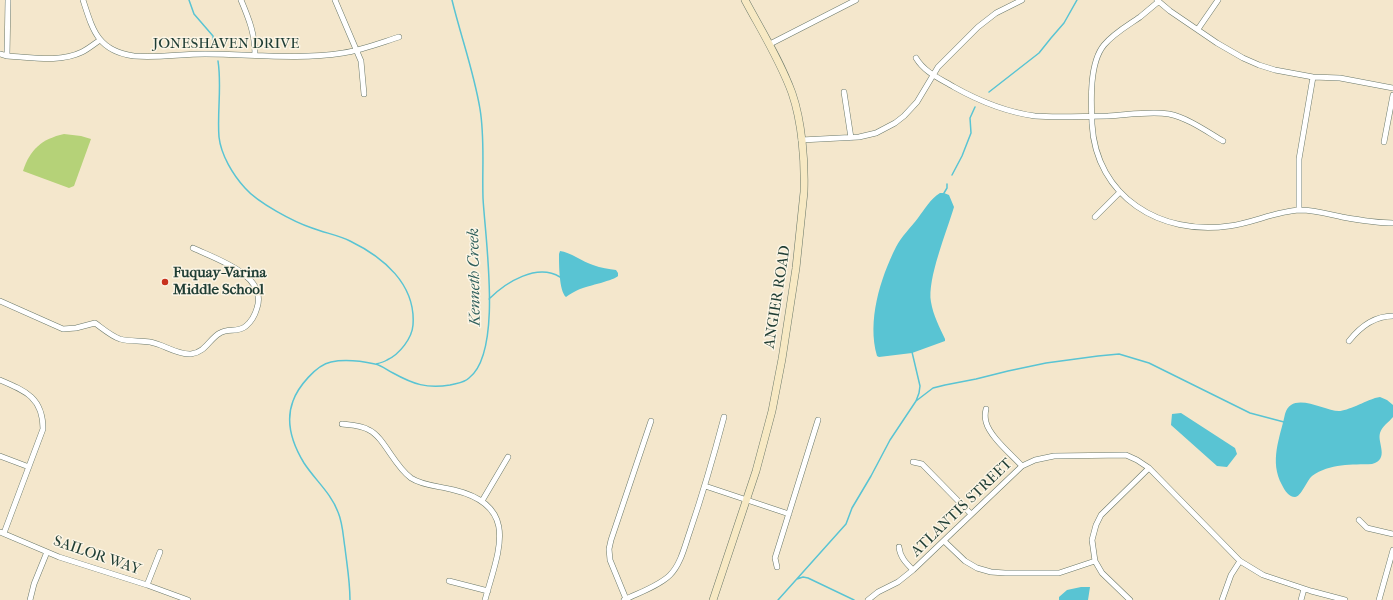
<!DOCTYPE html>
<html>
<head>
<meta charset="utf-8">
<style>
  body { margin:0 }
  canvas { display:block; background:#f4e7cc }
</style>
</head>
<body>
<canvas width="1393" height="600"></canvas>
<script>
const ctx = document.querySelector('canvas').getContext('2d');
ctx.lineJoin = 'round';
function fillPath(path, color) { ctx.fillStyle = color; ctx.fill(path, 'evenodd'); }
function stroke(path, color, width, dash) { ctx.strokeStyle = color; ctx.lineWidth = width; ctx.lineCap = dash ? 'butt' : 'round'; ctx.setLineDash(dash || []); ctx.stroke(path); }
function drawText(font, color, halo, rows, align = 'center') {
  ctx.font = font + ' "IM FELL French Canon",serif'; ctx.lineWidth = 3; ctx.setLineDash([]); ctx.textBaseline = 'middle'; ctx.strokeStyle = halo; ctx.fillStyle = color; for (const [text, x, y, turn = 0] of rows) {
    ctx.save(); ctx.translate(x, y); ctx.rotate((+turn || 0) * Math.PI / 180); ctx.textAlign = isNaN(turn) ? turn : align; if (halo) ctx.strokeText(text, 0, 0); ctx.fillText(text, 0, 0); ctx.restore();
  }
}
fillPath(new Path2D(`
  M 64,134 L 81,136 L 91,139 L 74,186 L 69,188 L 23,171 C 30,149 42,139 64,134 Z`), '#b5d278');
fillPath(new Path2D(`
  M 940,193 L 944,193 L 949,195 L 954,207 C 947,231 927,279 931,302 C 933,315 940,328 945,339 L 945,341 L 912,353 L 879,357 L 877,356 C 867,321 880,279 896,247 C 901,237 911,227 918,218 C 924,210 931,198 940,193 Z
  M 560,251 C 570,252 583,262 593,265 C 601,268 609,269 616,270 L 618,273 L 618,276 C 615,280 588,286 580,289 C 575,291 570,294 566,297 C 559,291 559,264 559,254 Z
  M 1380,397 L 1387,400 L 1393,405 L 1393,417 C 1389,422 1382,426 1380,433 C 1377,443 1390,459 1372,464 C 1352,465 1330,463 1312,476 C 1307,480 1301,497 1295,497 C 1289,497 1285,491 1282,485 C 1269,461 1280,438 1285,414 C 1292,390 1324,411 1339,411 C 1347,411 1366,401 1375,398 Z
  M 1181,413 L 1235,448 L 1237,454 L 1227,467 L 1217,466 L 1171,425 L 1172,414 Z
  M 1081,587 L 1090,587 L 1088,600 L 1059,600 L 1059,597 L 1067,590 Z`), '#59c4d3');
stroke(new Path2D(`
  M 189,0 L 194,14 L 213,36 L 213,40
  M 218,61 C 222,86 217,112 219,137 C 221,155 233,175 245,188 C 258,203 294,222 312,228 C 325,233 338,235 350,241 C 383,257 416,284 413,325 C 412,338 400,354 387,360 C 384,362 380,363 376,364
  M 989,92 L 1039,53 L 1051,38 L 1064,23 L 1077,0
  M 952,175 L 962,156 L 971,133 L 970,118 L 975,107
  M 944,193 L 947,188 L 947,184
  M 489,299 C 506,282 537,263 560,277
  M 916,401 L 933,388 L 945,385 L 976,379 L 1008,371 L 1046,363 L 1098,356 L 1119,354 L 1149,363 L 1250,413 L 1284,422
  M 797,579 L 803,577 L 808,578 L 854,600
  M 350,600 C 350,582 347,565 345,548 C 343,536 343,524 338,512 C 331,493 315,480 304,463 C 293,445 285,422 293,401 C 298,387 316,365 331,362 C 345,359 361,361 375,364 C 381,365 387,370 393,373 C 413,384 427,389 450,385 C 457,383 464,383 469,378 C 503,352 485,238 483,198 C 482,168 485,139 480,109 C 474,72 461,37 452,0
  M 778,600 L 846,524 L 852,508 L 871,476 L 890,440 L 916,401 L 919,393 L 920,386 L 912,352`), '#59c4d3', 1.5);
const street = new Path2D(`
  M 83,0 C 93,31 98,51 134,56 C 158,58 181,54 205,54 C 251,54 297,60 343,53 C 362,50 380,43 399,37
  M 241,0 C 249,19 255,34 255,55
  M 335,0 L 361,61 L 364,94
  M 1157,0 L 1170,11 L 1217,43 L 1243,58 L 1259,65 L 1275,70 L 1313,77 L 1340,78 L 1393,88
  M 1158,2 C 1152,7 1146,12 1140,17 C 1127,26 1114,33 1104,45 C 1089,63 1091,102 1092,124 C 1096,197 1161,236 1229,226 C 1253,223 1276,211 1300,210 C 1314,210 1328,214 1342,217 C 1359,220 1376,223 1393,223
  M 1198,29 L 1218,0
  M 770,44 L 856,0
  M 0,54 L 7,56 C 31,57 59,63 82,52 C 88,49 94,44 100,40
  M 7,56 L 8,0
  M 916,58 C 925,73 941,79 954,87 C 979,101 1006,112 1035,116 C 1058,118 1084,116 1108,116 C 1128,115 1149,111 1169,114 C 1188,118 1206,131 1223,141
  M 844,92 L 851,138
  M 801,140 L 859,137 L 876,133 L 895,123 L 904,116 L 917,102 L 938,67 L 978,27 L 996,13 L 1022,0
  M 1384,142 L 1393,95
  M 1299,210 L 1299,159 L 1313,77
  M 1095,217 L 1120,192
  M 0,301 L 63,329 L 76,328 L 95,323 C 102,328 111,336 120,339 C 130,342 141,340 150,342 C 163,344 177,355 191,354 C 206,352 209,339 220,333 C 228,328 238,333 246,326 C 252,321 255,315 257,308 C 268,275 216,259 193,248
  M 1349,341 C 1360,327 1374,316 1393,316
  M 0,380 C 26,391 43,398 43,429 L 4,533
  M 986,409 C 985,413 985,418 986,422 C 990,437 1011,454 1022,466
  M 342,424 C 351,425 361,425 369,430 C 384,437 394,466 411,478 C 423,486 440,486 454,490 C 521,506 498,552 485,600
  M 0,456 L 29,467
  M 913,462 L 922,464 L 971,514
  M 705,486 L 789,514
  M 482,501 L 508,457
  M 1359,520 L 1367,528 L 1393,534
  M 0,532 L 59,557 L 147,585 L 188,600
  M 944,541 L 965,561 L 977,568 L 991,572 L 1005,573 L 1059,573 L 1095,561
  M 899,547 C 900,557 906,563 913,570
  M 777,567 L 775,558 L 818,420
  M 449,581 L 488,591
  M 147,585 L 160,552
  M 626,599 L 610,560 L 609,549 L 611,540 L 651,421
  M 30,600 L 34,584 L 47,552
  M 624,600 C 638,593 659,586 670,575 C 681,564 685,545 690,531 C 703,493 714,455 724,417
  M 868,600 L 878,592 L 898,582 L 913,570 L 1022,466 L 1035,460 L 1054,456 L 1126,455 L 1137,460 L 1149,468 L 1240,561 L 1263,575 L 1311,591 L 1345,600
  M 1130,600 L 1102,573 L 1095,561 L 1092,540 L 1096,525 L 1101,515 L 1149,468
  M 1222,600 L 1231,575 L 1240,561
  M 1301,600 L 1304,589
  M 1379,600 L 1393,550`);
const secondary = new Path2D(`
  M 713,600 L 756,471 L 772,411 L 782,359 L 796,268 L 804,192 C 805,161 802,122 792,93 C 780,60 761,30 745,0`);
stroke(street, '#6a7869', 6);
stroke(secondary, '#6a7869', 8);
stroke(street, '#fff', 5);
stroke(secondary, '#f7e9c3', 7);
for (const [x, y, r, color] of [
  [165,282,4,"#c8321e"]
]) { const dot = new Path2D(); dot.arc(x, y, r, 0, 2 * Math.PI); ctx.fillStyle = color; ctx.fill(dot); stroke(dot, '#fcf5e5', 1.5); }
drawText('15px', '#1f3d34', '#fcf5e5', [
  ["JONESHAVEN DRIVE",226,44],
  ["ANGIER ROAD",778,297,-81],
  ["ATLANTIS STREET",962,508,-44],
  ["SAILOR WAY",97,556,19]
]);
drawText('bold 15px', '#1f3d34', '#fcf5e5', [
  ["Fuquay-Varina",173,273],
  ["Middle School",173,290]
], 'left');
drawText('italic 16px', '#2e5f5c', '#fcf5e5', [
  ["Kenneth Creek",475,277,-91]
]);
</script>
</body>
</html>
